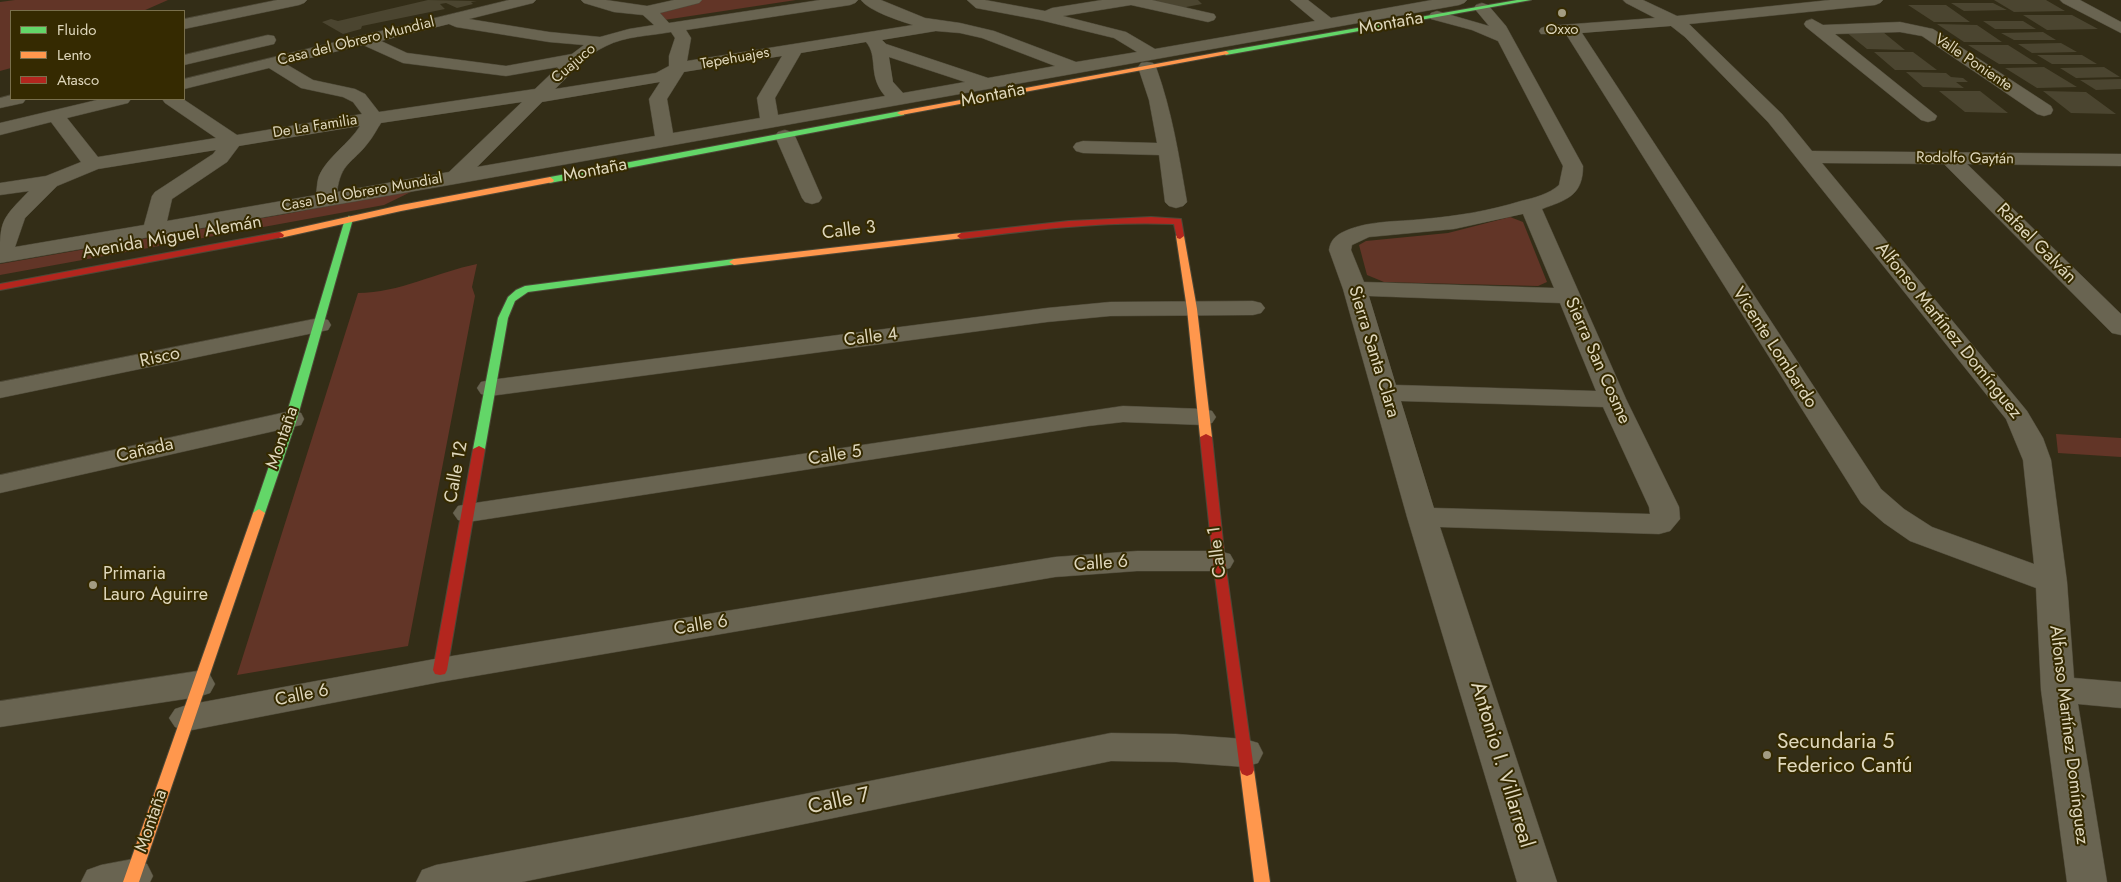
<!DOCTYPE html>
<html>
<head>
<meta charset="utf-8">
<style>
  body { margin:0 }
  #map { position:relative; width:2121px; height:882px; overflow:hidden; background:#332d17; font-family:Jost,sans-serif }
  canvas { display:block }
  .legend { position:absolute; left:10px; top:10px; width:175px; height:90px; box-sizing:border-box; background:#352a01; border:1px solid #796f4c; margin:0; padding:6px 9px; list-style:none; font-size:15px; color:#dfd7bc }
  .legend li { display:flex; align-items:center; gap:10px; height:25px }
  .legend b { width:25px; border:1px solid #796f4c }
</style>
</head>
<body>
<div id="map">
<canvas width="2121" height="882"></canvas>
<ul class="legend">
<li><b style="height:6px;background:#63d668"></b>Fluido</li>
<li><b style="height:6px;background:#ff974d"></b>Lento</li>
<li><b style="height:6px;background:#b3261e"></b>Atasco</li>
</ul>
</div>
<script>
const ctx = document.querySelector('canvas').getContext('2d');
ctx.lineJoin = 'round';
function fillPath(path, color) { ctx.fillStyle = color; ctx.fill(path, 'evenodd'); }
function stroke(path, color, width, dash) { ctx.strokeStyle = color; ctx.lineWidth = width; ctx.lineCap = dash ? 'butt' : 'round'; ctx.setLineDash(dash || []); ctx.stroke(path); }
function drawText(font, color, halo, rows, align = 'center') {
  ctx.font = font + ' Jost,sans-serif'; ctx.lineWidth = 4; ctx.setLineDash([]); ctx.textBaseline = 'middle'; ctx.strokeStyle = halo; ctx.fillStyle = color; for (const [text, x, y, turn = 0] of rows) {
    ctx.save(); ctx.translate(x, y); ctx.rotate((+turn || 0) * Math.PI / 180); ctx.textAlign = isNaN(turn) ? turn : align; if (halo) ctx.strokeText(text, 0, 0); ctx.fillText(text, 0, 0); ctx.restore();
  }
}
fillPath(new Path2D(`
  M 15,0 L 168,0 L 143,11 L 11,11 L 11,68 L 0,71 L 0,2 Z
  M 700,0 L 796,0 L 664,20 L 659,10 Z
  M 419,188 L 384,205 L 0,275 L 0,264 L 286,214 Z
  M 1510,217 L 1523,222 L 1547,282 L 1538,286 L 1384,282 L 1367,275 L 1359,245 L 1366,241 L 1448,233 Z
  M 477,264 L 472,287 L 475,296 L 408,646 L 237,675 L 358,293 C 399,293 437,272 477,264 Z
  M 2056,434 L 2121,438 L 2121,457 L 2058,453 Z`), '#623527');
fillPath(new Path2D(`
  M 428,0 L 477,1 L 471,2 L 473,4 L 457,8 L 446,3 L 440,4 L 445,9 L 362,26 L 361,29 L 343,34 L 322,22 L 331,19 L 338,21 Z
  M 1151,0 L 1198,0 L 1202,4 L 1181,8 Z
  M 1994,0 L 2046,0 L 2065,11 L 2014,12 Z
  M 1951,3 L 1993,3 L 2007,10 L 1964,11 Z
  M 1908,5 L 1946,5 L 1970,22 L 1934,22 Z
  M 2023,15 L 2072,15 L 2098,29 L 2047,30 Z
  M 1983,21 L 2023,21 L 2036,29 L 1995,29 Z
  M 1937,24 L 1977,25 L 2002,42 L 1964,42 Z
  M 1846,32 L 1883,32 L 1905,50 L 1867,49 Z
  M 2043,32 L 2056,40 L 2014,40 L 2001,33 Z
  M 2061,43 L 2077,52 L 2032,53 L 2018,44 Z
  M 1968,45 L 2008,45 L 2038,64 L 1999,64 Z
  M 1874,52 L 1913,52 L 1937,70 L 1895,70 Z
  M 2037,55 L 2082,55 L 2097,64 L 2052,64 Z
  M 2044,67 L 2077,87 L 2037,88 L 2005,68 Z
  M 2104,67 L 2120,77 L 2076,78 L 2060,68 Z
  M 1906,72 L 1946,73 L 1951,77 L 1963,78 L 1968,82 L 1956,82 L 1964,88 L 1923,87 Z
  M 2121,79 L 2121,89 L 2096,90 L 2080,80 Z
  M 1939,91 L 1980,91 L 2008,113 L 1965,112 Z
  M 2043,91 L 2086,92 L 2116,114 L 2071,113 Z`), '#4b4530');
const street = new Path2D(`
  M 277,0 L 307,0 L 304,3 L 299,5 L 184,29 L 184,19 Z
  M 509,0 L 536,0 L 533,3 L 469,19 L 549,32 L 600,37 L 629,29 L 654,25 L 643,15 L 614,12 L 584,3 L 581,0 L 606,0 L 647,6 L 674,0 L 702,0 L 699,3 L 660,13 L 669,23 L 820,0 L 858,0 L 855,3 L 850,5 L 686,30 L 691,38 L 687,61 L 913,25 C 900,21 869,11 861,0 L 881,0 L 925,18 L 960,23 L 994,31 L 1076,62 L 1137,52 L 1114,38 L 1040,20 L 976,8 L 967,0 L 985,0 L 1045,11 L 1052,8 L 1102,0 L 1152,0 L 1214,14 L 1216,17 L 1214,20 L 1208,22 L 1131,5 L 1063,16 L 1126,32 L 1155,49 L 1315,21 L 1290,0 L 1308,0 L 1331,18 L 1432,0 L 1467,0 L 1464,3 L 1459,5 L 455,184 L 0,263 C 0,220 0,221 29,191 L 0,195 L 0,183 L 46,176 L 81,162 L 51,122 L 0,135 L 0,123 L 101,99 L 131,99 L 128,103 L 67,118 L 98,157 L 216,138 L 165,103 L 162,99 L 183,99 L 237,135 L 362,114 L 353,102 L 343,97 L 301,88 L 269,68 L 184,89 L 184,79 ZM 449,24 L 456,27 L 549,42 L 584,45 L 572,54 L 506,66 L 407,53 L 381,41 ZM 936,31 L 960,33 L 982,38 L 1055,66 L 988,78 L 886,44 L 882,40 ZM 671,32 L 675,38 L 669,56 L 669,66 L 656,73 L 555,89 C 571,74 586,55 606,46 C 625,36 650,36 671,32 ZM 866,42 C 879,57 867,75 885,96 L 778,115 L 775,98 L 801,53 ZM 363,45 L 403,63 L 506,76 L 558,67 L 535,89 L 379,112 L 365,94 L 355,89 L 313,80 L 286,64 ZM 782,56 L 757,98 L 760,118 L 673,133 L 667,99 L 684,72 ZM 889,57 L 965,82 L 903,93 L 893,82 ZM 660,82 L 649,99 L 655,136 L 477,167 L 542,102 ZM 522,102 L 449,172 L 337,192 C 341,162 352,164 368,143 C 373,137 377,129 381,123 ZM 360,126 C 349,144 328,156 319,176 C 317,181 317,189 316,195 L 167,221 L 172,199 L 227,162 L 239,146 ZM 216,150 L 213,154 L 155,192 L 152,196 L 144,225 L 15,247 L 25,218 L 57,186 L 98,169 Z
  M 1623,0 L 1643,0 L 1677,16 L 1830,0 L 1883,0 L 1880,3 L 1875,5 L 1689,24 L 1782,114 L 1812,151 L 2121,154 L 2121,166 L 1967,164 L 2121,314 L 2121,335 L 2112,333 L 1944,164 L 1822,163 L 2027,411 L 2043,438 L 2051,460 L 2067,582 L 2074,678 L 2121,682 L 2121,708 L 2078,704 L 2107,882 L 2067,882 L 2041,690 L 2036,588 L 1910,541 L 1884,523 L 1861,503 L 1566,34 L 1541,34 L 1539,31 L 1541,28 L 1547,26 L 1655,18 L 1626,3 ZM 1671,26 L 1685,37 L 1768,122 L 2006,419 L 2023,460 L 2034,564 L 1932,527 L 1904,509 L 1881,489 L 1582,33 Z
  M 2060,0 L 2080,0 L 2121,22 L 2121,33 L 2063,3 Z
  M 1482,3 L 1488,5 L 1506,26 L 1583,166 C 1583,196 1566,200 1542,209 L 1626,399 L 1679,507 L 1680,519 L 1670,531 L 1659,534 L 1440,527 L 1557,882 L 1517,882 L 1407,517 L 1343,289 L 1329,250 C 1330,242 1334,237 1341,233 C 1366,220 1397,222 1424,219 C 1457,216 1489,211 1521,201 C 1534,198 1549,194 1559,185 L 1563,166 L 1498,41 L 1472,30 L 1431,19 L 1429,16 L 1431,13 L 1437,11 L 1489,26 L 1474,8 L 1476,5 ZM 1523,214 L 1554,288 L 1364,282 L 1351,250 L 1352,245 L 1369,237 L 1454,229 ZM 1369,296 L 1560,303 L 1596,391 L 1396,385 ZM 1401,401 L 1603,407 L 1649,507 L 1650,514 L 1434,508 Z
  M 1812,19 L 1823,25 L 1900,22 L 1933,29 L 2051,106 L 2053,110 L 2051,114 L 2044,116 L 2037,114 L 1922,36 L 1900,32 L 1835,34 L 1937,116 L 1935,120 L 1928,122 L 1921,120 L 1806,27 L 1804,24 L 1806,21 Z
  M 268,35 L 274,36 L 276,40 L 274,44 L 184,65 L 184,55 Z
  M 1147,62 L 1153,63 L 1156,67 C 1172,111 1179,156 1187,202 L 1183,206 L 1176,208 L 1169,206 L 1165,202 L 1159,155 L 1083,153 L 1076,151 L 1073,147 L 1076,143 L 1083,141 L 1157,143 L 1149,100 L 1138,67 L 1141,63 Z
  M 11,95 L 11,99 L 26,99 L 23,103 L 0,108 L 0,98 Z
  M 785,130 L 792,132 L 795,136 L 822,198 L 819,202 L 812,204 L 805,202 L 802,198 L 775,136 L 778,132 Z
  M 1253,301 L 1261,303 L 1265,308 L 1261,313 L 1253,315 L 1110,316 L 1047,322 L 490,396 L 481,394 L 477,388 L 481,382 L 490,380 L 1047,308 L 1110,302 Z
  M 319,318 L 328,320 L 331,325 L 328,330 L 0,398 L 0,382 Z
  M 1123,406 L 1203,409 L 1212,411 L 1216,417 L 1212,423 L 1203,425 L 1123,422 L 1088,426 L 468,522 L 458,520 L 453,513 L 458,506 L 468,504 Z
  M 291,411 L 301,413 L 304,419 L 301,425 L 0,493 L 0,475 Z
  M 1137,551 L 1219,551 L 1230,554 L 1234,561 L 1230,568 L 1219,571 L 1137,571 L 1055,577 L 440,682 L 187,731 L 175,727 L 169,718 L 175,709 L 187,705 L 440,658 L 1055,557 Z
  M 198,671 L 210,675 L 215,684 L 210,693 L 198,697 L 0,727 L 0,701 Z
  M 1111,733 L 1176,734 L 1245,739 L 1258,743 L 1263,753 L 1258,763 L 1245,767 L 1176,762 L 1111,761 L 522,882 L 416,882 L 422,870 L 436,865 L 689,817 Z
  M 133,859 L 147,864 L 153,876 L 150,882 L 81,882 L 87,870 L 101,865 Z`);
const fast = new Path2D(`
  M 1517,0 L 1531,0 L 1226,55 L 1223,53 L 1226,51 Z
  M 901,111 L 904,111 L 904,115 L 550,183 L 546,180 L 550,177 Z
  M 349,216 L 353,219 L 297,419 L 265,513 L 259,517 L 255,516 L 253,513 L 285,419 L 345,219 Z
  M 734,259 L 739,262 L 737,264 L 528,292 L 515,301 L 508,318 L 485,449 L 483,451 L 475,451 L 473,449 L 498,318 L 508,297 L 516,290 L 525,286 Z`);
const slow = new Path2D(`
  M 1226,51 L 1229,53 L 1228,54 L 901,115 L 897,113 L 901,111 Z
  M 550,177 L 554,180 L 553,182 L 401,211 L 280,238 L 276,235 L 280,232 L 401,205 Z
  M 961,233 L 965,236 L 964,238 L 734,265 L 729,262 L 734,259 Z
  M 1180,233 L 1184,236 L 1197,309 L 1212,437 L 1206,440 L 1200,437 L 1187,309 L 1176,236 Z
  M 259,509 L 265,513 L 139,882 L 123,882 L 253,513 Z
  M 1247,764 L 1252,766 L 1254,770 L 1270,882 L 1254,882 L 1240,770 L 1242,766 Z`);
const jam = new Path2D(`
  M 1151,217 L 1181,219 L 1184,236 L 1180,239 L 1177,238 L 1174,224 C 1102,221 1032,230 961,239 L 957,236 L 961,233 L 1069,221 Z
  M 280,232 L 284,235 L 283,237 L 0,290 L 0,284 Z
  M 1206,434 L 1212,437 L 1225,561 L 1254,770 L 1252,774 L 1247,776 L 1242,774 L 1240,770 L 1213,561 L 1200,437 Z
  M 479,446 L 485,449 L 447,670 L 445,674 L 440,675 L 435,674 L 433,670 L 473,449 Z`);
stroke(street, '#4d4837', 1);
stroke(fast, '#4d4837', 2);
stroke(slow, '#4d4837', 2);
stroke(jam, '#4d4837', 2);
fillPath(street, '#696451');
fillPath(fast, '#63d668');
fillPath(slow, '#ff974d');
fillPath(jam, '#b3261e');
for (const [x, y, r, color] of [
  [1562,13,5,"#a39c82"],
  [93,585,5,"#a39c82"],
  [1767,755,5,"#a39c82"]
]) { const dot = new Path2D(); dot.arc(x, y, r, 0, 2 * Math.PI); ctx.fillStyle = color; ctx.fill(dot); stroke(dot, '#352a01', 2); }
drawText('15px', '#dfd7bc', '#352a01', [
  ["Oxxo",1562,30]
]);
drawText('15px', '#dfd7bc', '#352a01', [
  ["Casa del Obrero Mundial",356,42,-14],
  ["Tepehuajes",735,59,-10],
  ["Valle Poniente",1973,63,34],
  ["Cuajuco",574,64,-40],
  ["De La Familia",315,127,-9],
  ["Rodolfo Gaytán",1965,159,1],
  ["Casa Del Obrero Mundial",362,193,-10]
]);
drawText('18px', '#dfd7bc', '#352a01', [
  ["Montaña",1391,24,-10],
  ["Montaña",993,96,-11],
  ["Montaña",595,171,-11],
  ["Calle 3",849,231,-7],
  ["Avenida Miguel Alemán",172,238,-10],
  ["Rafael Galván",2036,244,45],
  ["Alfonso Martínez Domínguez",1948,331,51],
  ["Calle 4",871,338,-7],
  ["Vicente Lombardo",1774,348,57],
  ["Sierra Santa Clara",1373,352,73],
  ["Risco",160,358,-12],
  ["Sierra San Cosme",1597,361,66],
  ["Montaña",283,438,-71],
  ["Cañada",145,451,-13],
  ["Calle 5",835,456,-9],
  ["Calle 12",457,472,-80],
  ["Calle 1",1218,552,-97],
  ["Calle 6",1101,564,-4],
  ["Calle 6",701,626,-9],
  ["Calle 6",302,696,-11],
  ["Alfonso Martínez Domínguez",2068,735,83],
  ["Montaña",152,821,-71]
]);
drawText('18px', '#dfd7bc', '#352a01', [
  ["Primaria",103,575],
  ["Lauro Aguirre",103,596]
], 'left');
drawText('21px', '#dfd7bc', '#352a01', [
  ["Secundaria 5",1777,743],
  ["Federico Cantú",1777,767]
], 'left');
drawText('21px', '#dfd7bc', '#352a01', [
  ["Antonio I. Villarreal",1501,765,73],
  ["Calle 7",839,802,-12]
]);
</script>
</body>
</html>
